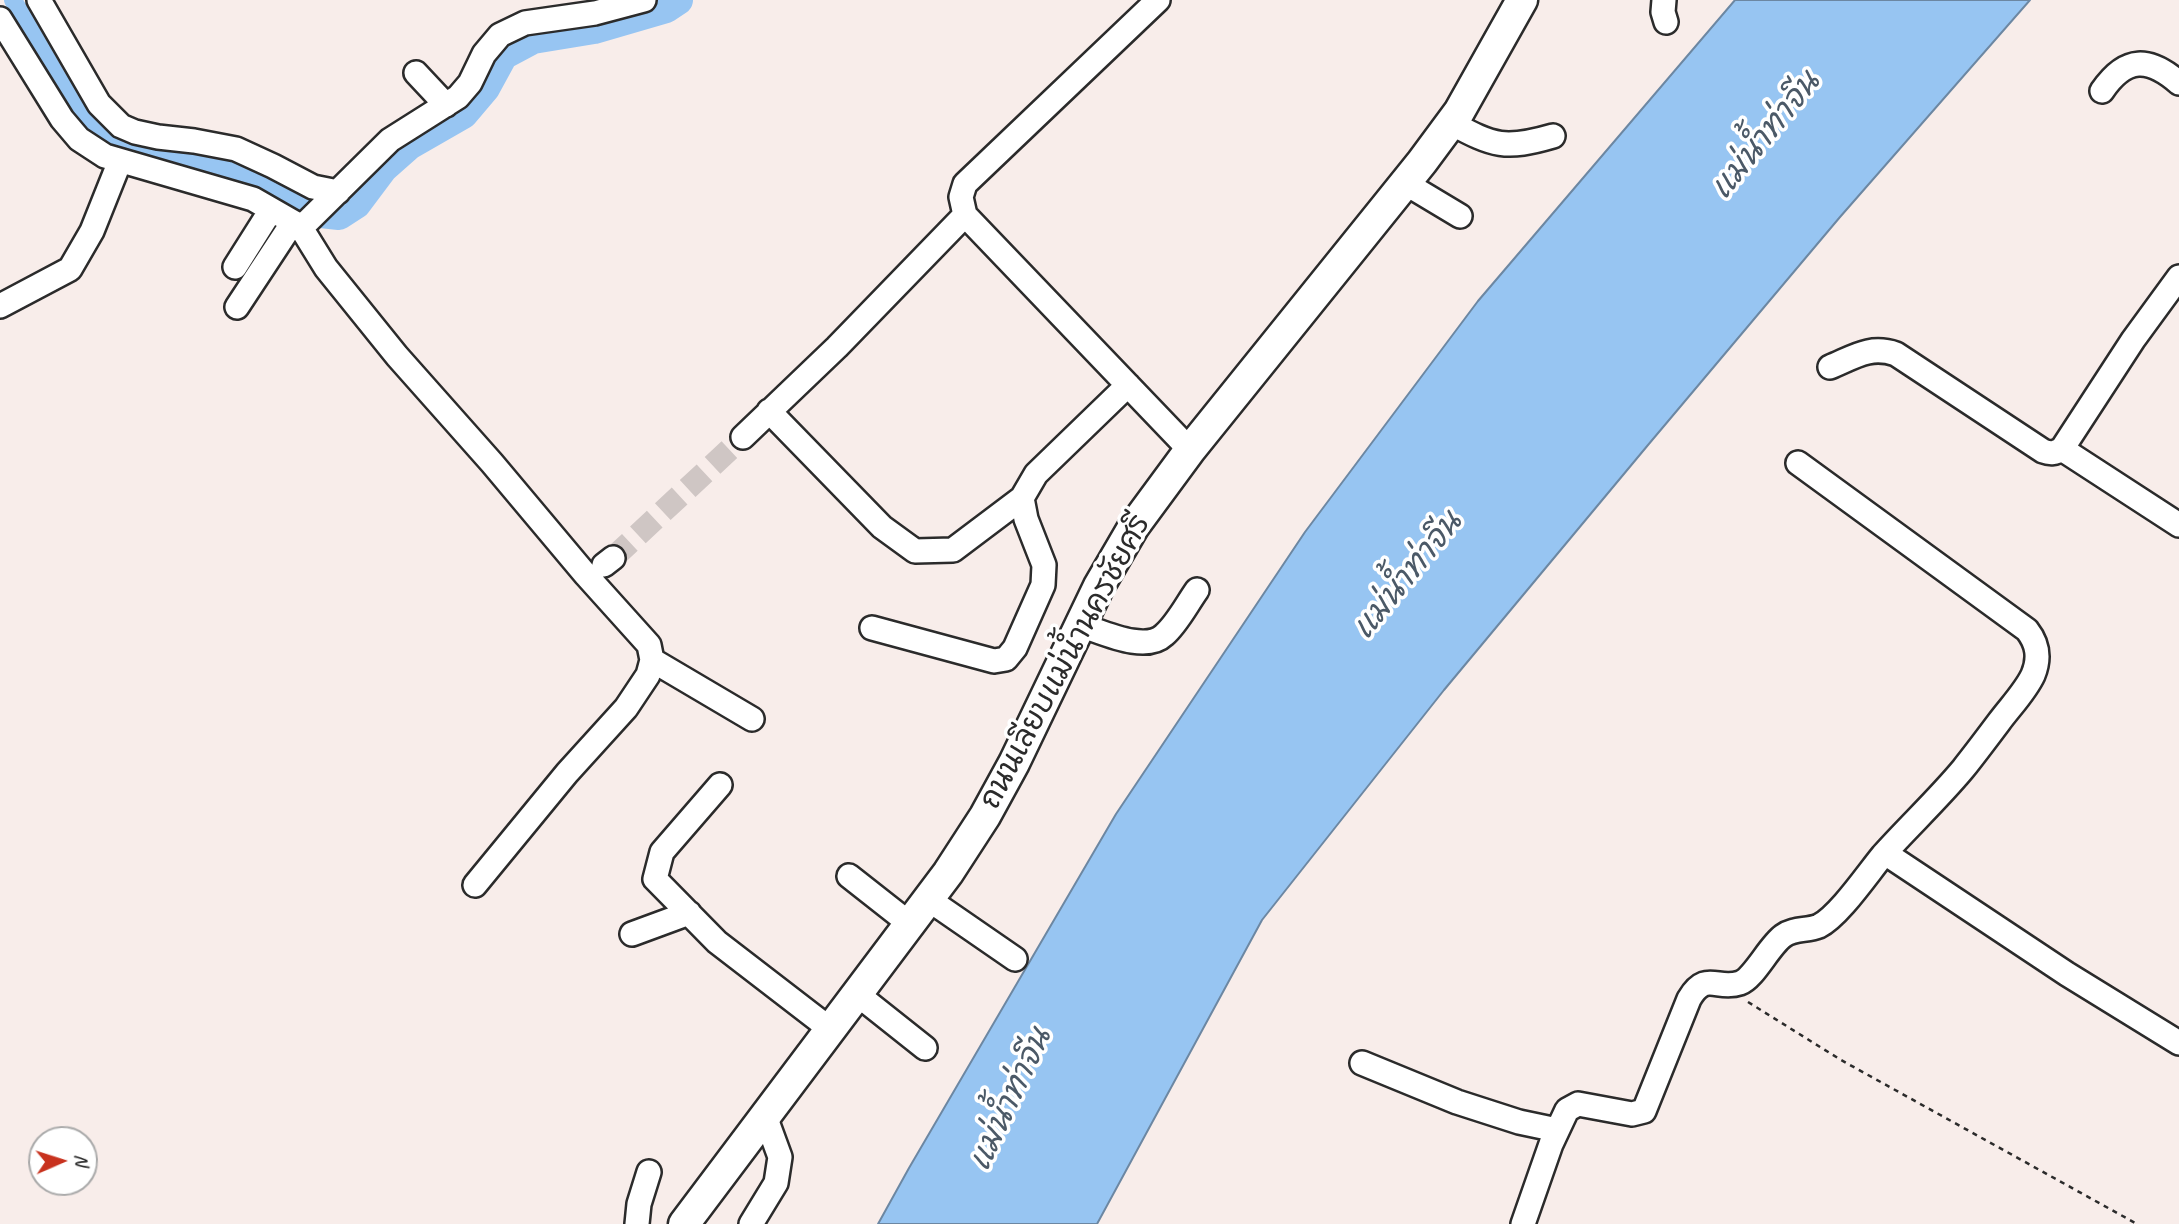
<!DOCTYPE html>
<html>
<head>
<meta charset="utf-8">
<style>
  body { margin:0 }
  #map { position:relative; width:2179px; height:1224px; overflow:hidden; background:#f8edea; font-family:Caveat,sans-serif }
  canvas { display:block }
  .north { position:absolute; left:28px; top:1126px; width:70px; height:70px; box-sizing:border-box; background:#fff; border:2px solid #aaa; border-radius:50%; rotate:87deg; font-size:19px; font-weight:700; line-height:28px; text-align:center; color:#2b2b2b }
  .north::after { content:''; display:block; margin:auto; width:24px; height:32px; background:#c8321e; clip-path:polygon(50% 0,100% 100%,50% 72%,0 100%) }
</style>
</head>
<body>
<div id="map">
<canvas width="2179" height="1224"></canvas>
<div class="north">N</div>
</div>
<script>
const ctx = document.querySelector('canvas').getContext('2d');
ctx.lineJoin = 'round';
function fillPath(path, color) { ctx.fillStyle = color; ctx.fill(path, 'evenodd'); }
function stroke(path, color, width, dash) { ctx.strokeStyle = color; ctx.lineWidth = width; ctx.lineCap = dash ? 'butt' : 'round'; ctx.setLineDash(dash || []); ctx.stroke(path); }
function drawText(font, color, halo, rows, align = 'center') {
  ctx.font = font + ' Caveat,"Playpen Sans Thai",sans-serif'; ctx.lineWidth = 7; ctx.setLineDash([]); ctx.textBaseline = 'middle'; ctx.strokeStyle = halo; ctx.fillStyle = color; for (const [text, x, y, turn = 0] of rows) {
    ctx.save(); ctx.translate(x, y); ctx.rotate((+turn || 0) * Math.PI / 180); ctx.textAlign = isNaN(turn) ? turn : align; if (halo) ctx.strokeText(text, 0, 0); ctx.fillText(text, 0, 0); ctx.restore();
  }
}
const water = new Path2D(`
  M 1735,0 L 2030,0 L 1840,217 L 1648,445 L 1444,690 L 1262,920 L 1097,1224 L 878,1224 L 909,1168 L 1116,814 L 1305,532 L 1478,301 Z`);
fillPath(water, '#97c5f2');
stroke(water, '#6c87a2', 2);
stroke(new Path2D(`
  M 13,0 L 64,89`), '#97c5f2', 18);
stroke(new Path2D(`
  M 64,89 L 86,117 L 113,139 L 147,150 L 205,160 L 241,173 L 321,213 L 339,215 L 356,204 L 383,168 L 409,145 L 463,114 L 485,88 L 503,55 L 533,39 L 594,29 L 666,8 L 678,0`), '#97c5f2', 30);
stroke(new Path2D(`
  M 613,558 L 743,437`), '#cfc6c4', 23, [23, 11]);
const minor = new Path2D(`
  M 39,0 L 99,104 L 121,126 L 135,132 L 158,137 L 194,141 L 236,149 L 273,166 L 313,187 L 338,192
  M 1158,0 L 965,184 L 961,197 L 965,215 L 1190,450
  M 1664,0 L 1663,12 L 1666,22
  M 0,19 L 62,119 L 79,139 L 105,156 L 253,199 L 300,226 L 326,268 L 397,356 L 492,463 L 586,575 L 649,645 L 652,660 L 648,675 L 626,708 L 567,773 L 475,885
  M 416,73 L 446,105
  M 2102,91 C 2126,56 2149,57 2179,83
  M 1451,123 C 1494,146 1505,150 1553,136
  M 1405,183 L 1460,216
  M 300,226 L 308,221 L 390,140 L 458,97 L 470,83 L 484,54 L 500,35 L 525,23 L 595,13 L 644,0
  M 235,267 L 271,210
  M 2179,277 L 2133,340 L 2062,449 L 2179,525
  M 0,306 L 70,269 L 92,231 L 120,161
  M 237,307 L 293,222
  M 1830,367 C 1854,357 1870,345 1896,354 L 2043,451 C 2051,454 2055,453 2062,449
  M 769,411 L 882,527 L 915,551 L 953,550 L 1022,498
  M 743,437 L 837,347 L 965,215
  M 604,565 L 613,558
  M 1080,625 C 1103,632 1145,653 1164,635 C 1177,624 1187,604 1197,590
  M 872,628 L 994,661 L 1006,659 L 1015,648 L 1043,585 L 1044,565 L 1026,519 L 1022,498 L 1036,474 L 1128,385
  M 652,660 L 752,719
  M 720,785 L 662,852 L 655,879 L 717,942 L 830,1029
  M 1885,853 L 2067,974 L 2179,1043
  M 849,876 L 910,924
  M 928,899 L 1015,959
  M 632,934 L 689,913
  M 857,994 L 925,1048
  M 1362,1063 L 1457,1102 L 1519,1122 L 1557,1130
  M 637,1224 L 639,1204 L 649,1172
  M 751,1224 L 776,1183 L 780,1157 L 765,1116
  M 1523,1224 L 1551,1144 L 1567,1110 L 1578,1104 L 1632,1114 L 1644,1111 L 1689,999 C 1706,970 1717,991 1740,983 C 1754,978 1769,946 1783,936 C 1794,928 1807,931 1819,926 C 1839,916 1868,873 1883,855 C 1909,826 1938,799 1963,769 C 1975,754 1987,738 1999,722 C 2010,707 2025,692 2033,675 C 2040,658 2038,644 2027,630 L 1798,463`);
const major = new Path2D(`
  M 684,1224 L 948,873 L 985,816 L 1014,763 L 1099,586 L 1134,526 L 1190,450 L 1422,162 L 1459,112 L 1522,0`);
stroke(minor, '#2b2b2b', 28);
stroke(major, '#2b2b2b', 35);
stroke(new Path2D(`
  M 1748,1002 L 1841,1060 L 2137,1224`), '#2b2b2b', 2.5, [5, 5]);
stroke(minor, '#fff', 23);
stroke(major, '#fff', 30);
drawText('30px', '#2b2b2b', '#fff', [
  ["ถนนเลียบแม่น้ำนครชัยศรี",1066,662,-62]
]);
drawText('italic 32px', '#4b5967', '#fff', [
  ["แม่น้ำท่าจีน",1766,136,-51],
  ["แม่น้ำท่าจีน",1408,576,-51],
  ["แม่น้ำท่าจีน",1011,1100,-65]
]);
</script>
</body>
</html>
